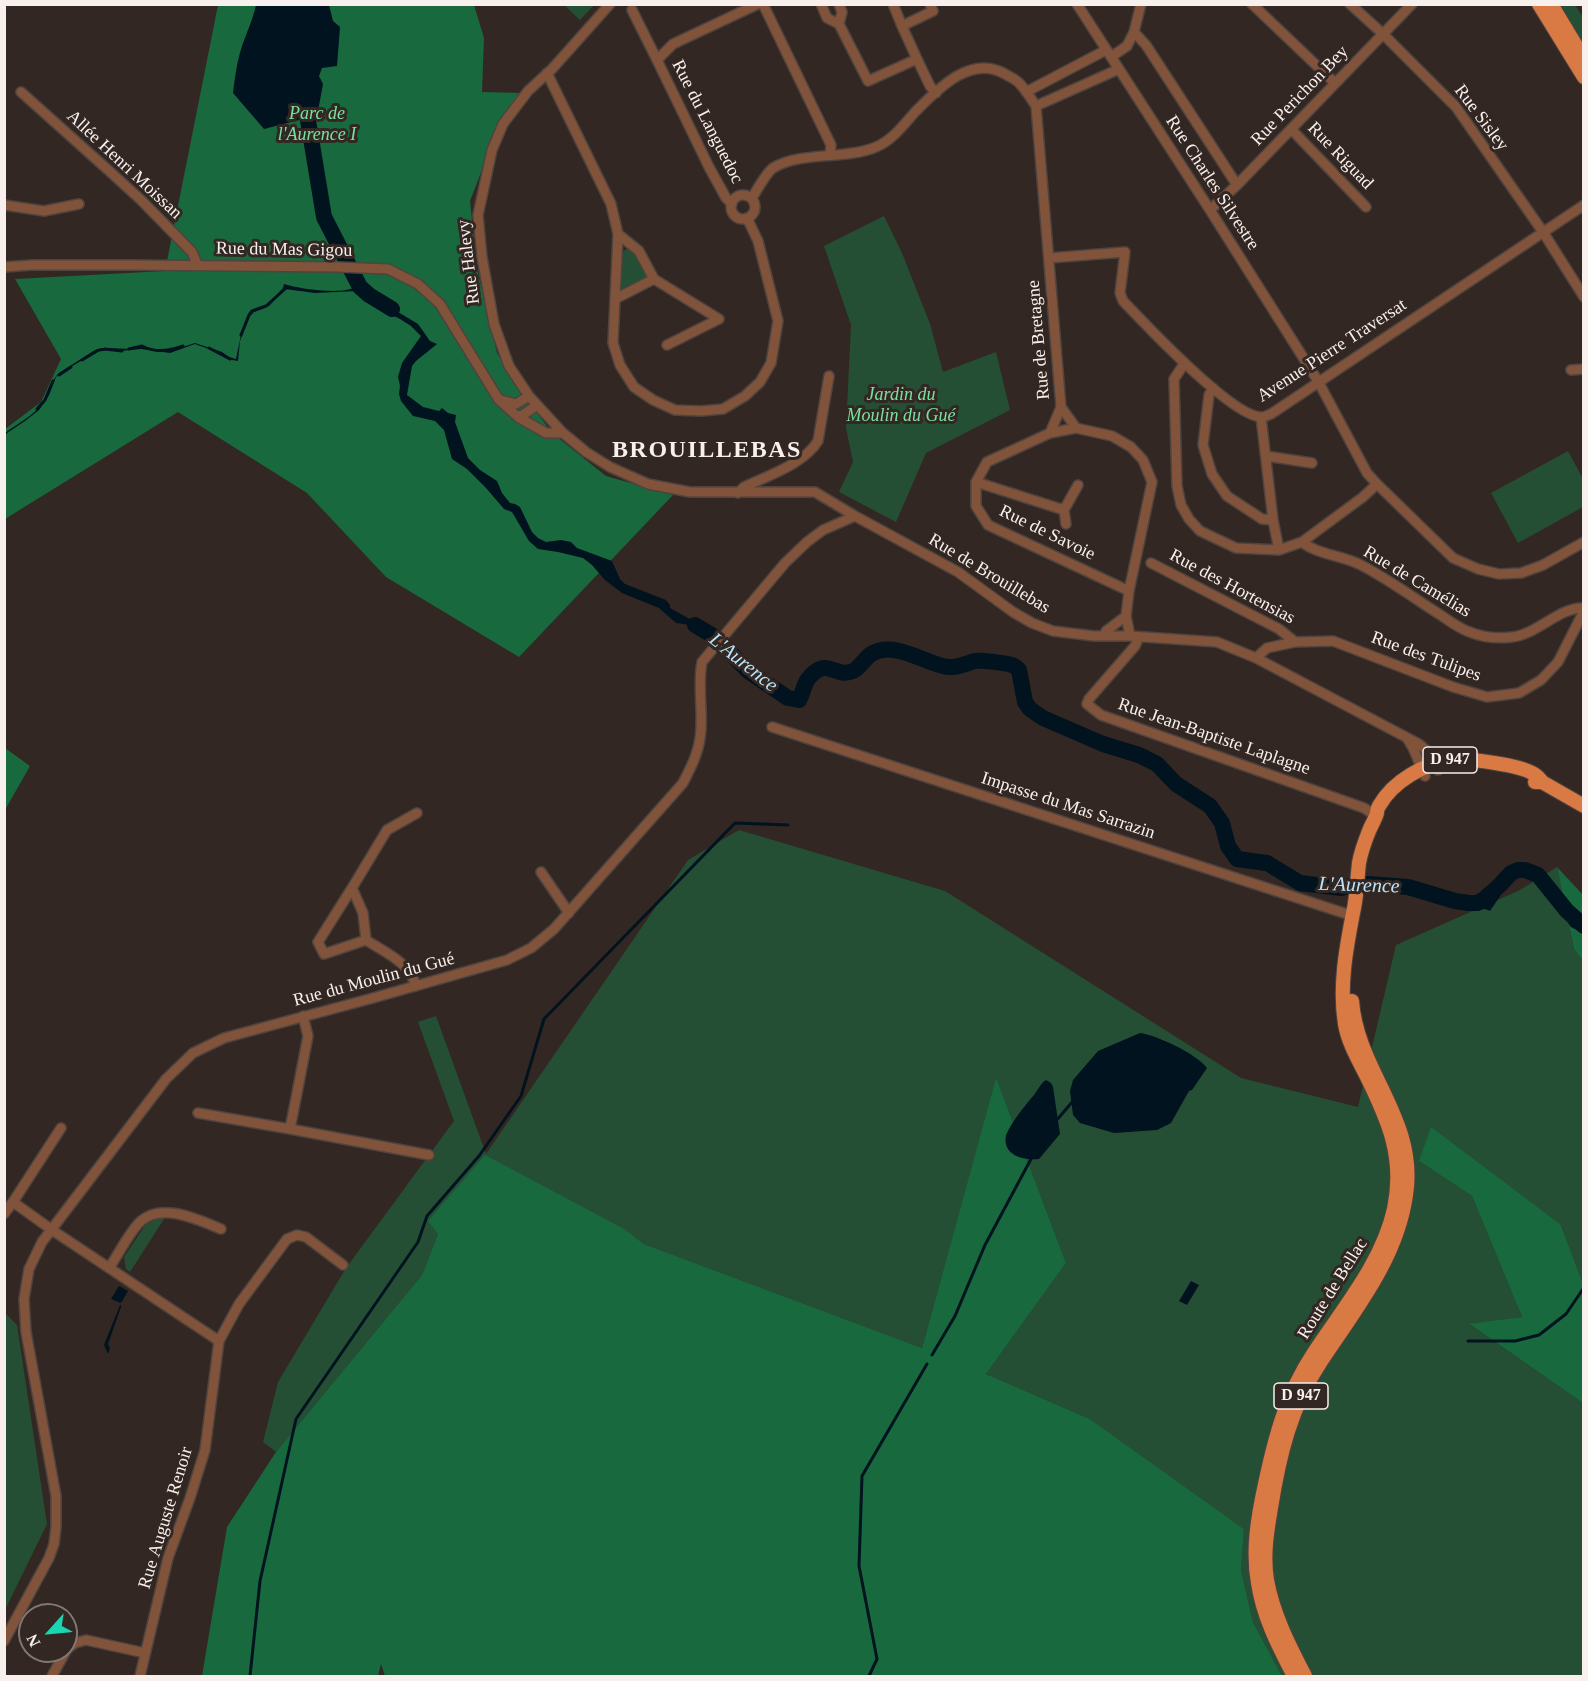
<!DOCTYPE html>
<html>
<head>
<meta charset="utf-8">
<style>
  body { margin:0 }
  #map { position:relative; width:1588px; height:1681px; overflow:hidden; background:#322722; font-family:"Times New Roman",serif }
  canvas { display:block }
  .frame { position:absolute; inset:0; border:6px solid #f8f0ed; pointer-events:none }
  .north { position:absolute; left:18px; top:1603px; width:60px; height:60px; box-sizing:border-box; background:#322722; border:2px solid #817773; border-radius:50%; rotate:243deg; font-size:16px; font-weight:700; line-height:24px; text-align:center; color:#f8f0ed }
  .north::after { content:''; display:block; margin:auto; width:21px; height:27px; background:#1ad5b2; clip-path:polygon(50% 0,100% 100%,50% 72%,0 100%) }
</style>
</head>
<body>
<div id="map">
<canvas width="1588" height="1681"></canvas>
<div class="frame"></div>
<div class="north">N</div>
</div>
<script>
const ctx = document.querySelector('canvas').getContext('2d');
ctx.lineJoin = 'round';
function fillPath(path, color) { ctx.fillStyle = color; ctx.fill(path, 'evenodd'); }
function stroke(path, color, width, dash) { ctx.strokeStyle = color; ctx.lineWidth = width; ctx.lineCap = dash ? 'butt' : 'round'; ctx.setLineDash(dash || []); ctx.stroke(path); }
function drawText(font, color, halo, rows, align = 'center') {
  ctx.font = font + ' "Times New Roman",serif'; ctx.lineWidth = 6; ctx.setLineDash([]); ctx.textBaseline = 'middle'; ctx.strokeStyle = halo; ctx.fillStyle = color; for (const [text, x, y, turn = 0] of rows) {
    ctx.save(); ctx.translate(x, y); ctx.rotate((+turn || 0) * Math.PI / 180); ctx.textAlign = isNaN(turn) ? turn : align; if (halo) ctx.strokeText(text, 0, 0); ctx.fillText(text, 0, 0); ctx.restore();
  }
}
fillPath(new Path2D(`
  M 564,5 L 594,5 L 580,20 Z
  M 1559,5 L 1575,5 L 1583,17 L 1583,47 Z
  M 884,216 L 902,253 L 930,324 L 943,372 L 996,352 L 1010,410 L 926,453 L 896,522 L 839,492 L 853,462 L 846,428 L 851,325 L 824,246 Z
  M 627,249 L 634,252 L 647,277 L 624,289 L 621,289 L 620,260 L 622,252 Z
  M 1568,451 L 1583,479 L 1583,507 L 1518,543 L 1491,493 Z
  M 739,830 L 945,891 L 1241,1078 L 1358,1107 L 1396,945 L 1520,890 L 1557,867 L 1574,949 L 1583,961 L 1583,1284 L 1561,1225 L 1419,1161 L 1472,1196 L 1522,1317 L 1470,1325 L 1583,1403 L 1583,1676 L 1282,1676 L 1253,1622 L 1241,1570 L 1244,1529 L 1090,1419 L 986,1374 L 1066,1263 L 996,1079 L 922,1348 L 644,1244 L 626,1230 L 438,1234 L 422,1275 L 276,1452 L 263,1442 L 278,1382 L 346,1268 L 454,1121 L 418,1022 L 436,1016 L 486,1154 L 688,860 Z
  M 157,1219 L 164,1219 L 130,1272 L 126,1269 L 124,1257 L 146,1224 Z
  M 5,1313 L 17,1325 L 47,1524 L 5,1610 Z`), '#254f35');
fillPath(new Path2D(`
  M 218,5 L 474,5 L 484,38 L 482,92 L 523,93 L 501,120 L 470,201 L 477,269 L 497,353 L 525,396 L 552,433 L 606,476 L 673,495 L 519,657 L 386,577 L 307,493 L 178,412 L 5,519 L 5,429 L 41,402 L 61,359 L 15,279 L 165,271 Z
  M 5,748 L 30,766 L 5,810 Z
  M 1557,867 L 1583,895 L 1583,961 L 1574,949 Z
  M 996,1078 L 1066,1263 L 986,1374 L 1090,1419 L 1244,1529 L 1241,1570 L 1253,1622 L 1282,1676 L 385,1676 L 381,1664 L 378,1676 L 202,1676 L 227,1527 L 276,1452 L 422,1275 L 438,1234 L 428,1221 L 485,1155 L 626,1230 L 644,1244 L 922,1348 Z
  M 1431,1127 L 1561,1225 L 1583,1284 L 1583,1403 L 1469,1324 L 1522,1317 L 1472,1196 L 1419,1161 Z`), '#19693e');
fillPath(new Path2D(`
  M 256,5 L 329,5 L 333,21 L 340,27 L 337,66 L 322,68 L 319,76 L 323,84 L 318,111 L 299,120 L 264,129 L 233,93 C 235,77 237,61 242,46 C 247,32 253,19 256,5 Z
  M 352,273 L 363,291 L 418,324 L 430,341 L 437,344 L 416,361 L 412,366 L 407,395 L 423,407 L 439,411 L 442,408 L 448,413 L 456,415 L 455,422 L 468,458 L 480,470 L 497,481 L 502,493 L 510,503 L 515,504 L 520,507 L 532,532 L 538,538 L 546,542 L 561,540 L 571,542 L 577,548 L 612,561 L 620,579 L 625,584 L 666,600 L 670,605 L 670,608 L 717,634 L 712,640 L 689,625 L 676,623 L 659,608 L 622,593 L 605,580 L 592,565 L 583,558 L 558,552 L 538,549 L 529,541 L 512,512 L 504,509 L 486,488 L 467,469 L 452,459 L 444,430 L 435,421 L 413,416 L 401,401 L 399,394 L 400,386 L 398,377 L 402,363 L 421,336 L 411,326 L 400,319 L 388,313 L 357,291 L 315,293 L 285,289 L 269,306 L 254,312 L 250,316 L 240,341 L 238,361 L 227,359 L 220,353 L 195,344 L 170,353 L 141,349 L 120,351 L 109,350 L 96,352 L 64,371 L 56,377 L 49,395 L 39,410 L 25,421 L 7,433 L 5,437 L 5,433 C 17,424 34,415 43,403 C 50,393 50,381 59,373 L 95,350 L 101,348 L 135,349 L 142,346 L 159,351 L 170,351 L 195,343 L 222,352 L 229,357 L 236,359 L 242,330 L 249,315 L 252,311 L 266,307 L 283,288 L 284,284 C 299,289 343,295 355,287 L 348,274 Z
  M 724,647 C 740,662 777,700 799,700 C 804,694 803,686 808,679 C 828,655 834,679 853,671 C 860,668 865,657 873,653 C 896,641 926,664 948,667 C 957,668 967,663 975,661 C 980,660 1007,663 1012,665 C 1015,666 1017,668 1019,670 L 1025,702 L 1030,709 L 1043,718 L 1103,744 L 1139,755 L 1157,764 L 1176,784 L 1210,806 L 1222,823 L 1228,846 L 1237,859 L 1267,863 L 1300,883 L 1341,888 L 1350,886 L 1350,892 C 1331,892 1311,893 1293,883 C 1282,877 1272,869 1259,865 C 1246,862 1242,866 1227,858 L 1219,825 L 1209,808 L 1177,789 L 1158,768 L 1147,762 L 1101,748 L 1036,719 L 1023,708 L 1016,685 L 1015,671 L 1013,669 C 1005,668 981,663 976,663 C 965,665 957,672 945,670 C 925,666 903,649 883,653 C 870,656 864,669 853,674 C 843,676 826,668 818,672 C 815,674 811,680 808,683 C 807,693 806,702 795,706 C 767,692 743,672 721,650 Z
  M 1518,870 C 1525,870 1534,871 1539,877 C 1556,892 1565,913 1583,926 L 1583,933 L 1571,927 L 1536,878 C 1527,874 1521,873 1513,877 L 1490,911 L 1485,909 L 1475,910 L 1403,891 L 1366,889 L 1367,884 L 1368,884 C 1382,885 1396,885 1410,888 C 1428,891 1466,910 1483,901 C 1496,893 1503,876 1518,870 Z
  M 1140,1033 C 1156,1035 1197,1054 1207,1068 L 1192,1090 L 1189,1091 L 1171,1123 L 1157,1130 L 1114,1133 L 1080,1123 L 1073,1115 L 1070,1091 L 1073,1080 L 1098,1051 Z
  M 1046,1080 L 1051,1083 L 1053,1087 L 1060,1134 L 1039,1159 C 1023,1161 1002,1155 1006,1135 C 1013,1120 1023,1108 1034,1095 C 1038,1090 1040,1084 1046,1080 Z
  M 1191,1281 L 1199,1285 L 1187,1305 L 1179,1301 Z
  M 119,1286 L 128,1291 L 121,1303 L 111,1299 Z
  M 120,1305 L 121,1305 L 121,1307 L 108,1344 L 110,1348 L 108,1354 L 104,1345 Z`), '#00131e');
stroke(new Path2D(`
  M 241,335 L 249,315 L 252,311 L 266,306 L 286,288
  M 209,348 L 230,359
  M 105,349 L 122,351
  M 129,349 L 142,346 C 155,353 170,351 183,346
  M 82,360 L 97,351
  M 59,375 L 71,367
  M 37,409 L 45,400 L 53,381
  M 1056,1121 L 1073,1101
  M 1468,1341 L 1515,1341 L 1539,1335 L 1566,1314 L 1583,1289
  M 932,1355 L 955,1316 L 985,1245 L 1031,1159
  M 250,1676 L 260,1581 L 296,1419 L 418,1242 L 427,1216 L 479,1156 L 521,1096 L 544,1019 L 735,823 L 788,825
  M 869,1676 L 877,1659 L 859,1566 L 862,1476 L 927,1364`), '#00131e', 3);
stroke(new Path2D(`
  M 304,96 L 324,217 L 360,287 L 369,295 L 392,309
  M 695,625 L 715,637 L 748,671 L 761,680 L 788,698 L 799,700 C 803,694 803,686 808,679 C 828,655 834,679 853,671 C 860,668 865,657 873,653 C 896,641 926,664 948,667 C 957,668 967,663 975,661 C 980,660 1007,663 1012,665 C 1015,666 1017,668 1019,670 L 1025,702 L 1030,709 L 1043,718 L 1103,744 L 1139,755 L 1157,764 L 1176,784 L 1210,806 L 1222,823 L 1228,846 L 1237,859 L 1267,863 L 1300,883 L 1341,888 L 1350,886 L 1368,884 L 1408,887 L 1455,901 L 1469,903 L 1477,903 L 1483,900 L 1499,886 L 1511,873 L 1518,870 L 1525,870 L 1538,875 L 1567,911 L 1584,926`), '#00131e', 16);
const minor = new Path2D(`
  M 610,4 L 552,69 L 528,91 L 503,124 L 492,150 L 478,215 L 482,257 L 494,324 L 509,366 L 529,396 L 563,433 L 586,452 L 610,467 L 648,484 L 690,492 L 815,492 L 855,516 L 958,572 L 1013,612 L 1032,623 L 1053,631 L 1094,636 L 1130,636 L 1217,642 L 1256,658 L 1419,744 L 1428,752 L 1438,770
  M 763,4 L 831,145 L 830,155
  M 821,4 L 827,18 L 839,24
  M 839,4 L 842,12 L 839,24
  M 893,4 L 902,26 L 933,11 L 930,4
  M 1077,4 L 1210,210 L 1318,381 L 1367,473 L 1377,484 L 1453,558 L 1478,569 L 1499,574 L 1521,573 L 1543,565 L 1584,542
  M 1252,4 L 1335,83
  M 1350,4 L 1383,34 L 1456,107 L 1543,232 L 1584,297
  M 632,10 L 657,60
  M 839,24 L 868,81 L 917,59 L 930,86 L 936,93
  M 902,26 L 917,59
  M 1134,32 L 1146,45 L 1237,185
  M 1111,57 L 1127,46 L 1134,32 L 1141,4
  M 547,73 L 611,204 L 618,234 L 613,343 L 620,365 L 634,387 L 653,400 L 675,410 L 701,411 L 723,409 L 745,396 L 760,382 L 771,363 L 778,321 L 758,241 L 747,218
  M 21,92 L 107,169 L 141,200 L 192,252 L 198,266
  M 1026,92 L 1106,50
  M 1036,106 L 1119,69
  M 1291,129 L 1366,207
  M731 207a12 12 0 1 1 24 0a12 12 0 1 1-24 0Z
  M 752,198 C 757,190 766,173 773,168 C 801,151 845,160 876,147 C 893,140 904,124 916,111 C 938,89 971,54 1005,74 C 1010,77 1017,80 1020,84 C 1026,90 1031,99 1036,106 L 1061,407 L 1076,428 L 1112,436 L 1131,447 L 1143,460 L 1152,482 L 1129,591 L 1126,616
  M 732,204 L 726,198 L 709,167 L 657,60 L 673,44 L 758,4
  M 4,205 L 44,211 L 79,204
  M 1210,210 L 1237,185 L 1412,4
  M 1049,258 L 1125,252 L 1120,293 L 1123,301 C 1145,324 1233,418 1262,417 C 1265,417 1268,415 1271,414 L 1584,205
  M 4,267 L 32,265 L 131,265 L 337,267 L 388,269 L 418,284 L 440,304 L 499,400 L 518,417 L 546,433 L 563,433
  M 654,279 L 719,319 L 667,345
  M 615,299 L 654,279 L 639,251 L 618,234
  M 1184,364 L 1174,379 L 1177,486 L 1181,505 L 1189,519 L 1200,531 L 1236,548 L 1279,550 L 1302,542 L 1363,497 L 1377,484
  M 1571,370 L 1584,369
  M 1213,388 L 1209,395 L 1203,445 L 1212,474 L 1227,496 L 1262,519 L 1273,520
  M 501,400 L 516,404 L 529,396
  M 517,416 L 523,415 L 537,405
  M 1261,417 L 1273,520 L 1279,550
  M 1076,428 L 1050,433 L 987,462 L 976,482 L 976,506 L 988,525 L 1129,591
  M 1050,433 L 1061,407
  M 1266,456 L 1312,463
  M 976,482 L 1064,510 L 1078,485
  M 738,493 L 744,487 C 767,476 804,464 818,441 L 829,376
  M 1064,510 L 1066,524
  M 1302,542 C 1318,555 1342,555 1361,565 C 1388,579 1414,598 1439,614 C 1448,620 1457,627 1467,631 C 1481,637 1497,639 1512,637 C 1536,635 1561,606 1584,608
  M 1151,563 L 1279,629 L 1295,642
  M 1105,635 L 1106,631 L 1126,616 L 1130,636
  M 1139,637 L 1135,646 L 1089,699 L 1087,704 L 1101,715 L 1364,808 L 1376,816
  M 1256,658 L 1267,648 L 1295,642 L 1333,641 L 1453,687 L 1487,697 L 1519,693 L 1541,680 L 1558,662 L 1584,611
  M 772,727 L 1353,916
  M 1407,738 L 1413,748 L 1425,776
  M 541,872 L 569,913
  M 352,888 L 318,942 L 324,954 L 366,940
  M 416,986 C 409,962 386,953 366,940 L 363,913 L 352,888 L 387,830 L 417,813
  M 198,1113 L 290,1129 L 308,1036 L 303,1016
  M 61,1128 L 13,1202 L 52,1230 L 219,1341
  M 290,1129 L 429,1155
  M 4,1214 L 13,1202
  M 109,1268 C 117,1257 131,1229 141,1221 C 162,1202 199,1220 221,1229
  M 4,1641 L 49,1558 L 54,1544 L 56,1527 L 56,1496 L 26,1332 L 24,1299 L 29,1269 L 42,1242 L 166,1079 L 193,1053 L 224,1038 L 373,998 L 507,960 L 531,948 L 554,929 L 683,783 C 690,769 698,754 700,738 C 704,713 697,687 702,662 L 785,563 L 807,542 L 823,530 L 855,516
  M 52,1676 L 67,1649 L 75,1643 L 86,1640 L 145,1653
  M 140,1676 L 168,1558 L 190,1498 L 205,1450 L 219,1341 L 239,1304 L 287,1239 L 297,1235 L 306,1237 L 343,1265`);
const primary = new Path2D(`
  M 1539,4 L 1584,77
  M 1551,4 L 1584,59
  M 1535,782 L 1542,782 L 1584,806
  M 1294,1676 C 1279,1647 1263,1617 1258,1583 C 1252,1550 1258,1516 1265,1484 C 1275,1437 1286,1395 1313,1354 C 1343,1308 1382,1263 1394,1209 C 1405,1157 1388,1120 1366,1075 C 1358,1059 1348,1042 1345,1024 C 1339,987 1346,949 1353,913 C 1357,897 1357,880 1359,863 C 1361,852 1365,841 1369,831 C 1371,826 1374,821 1376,816 C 1379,809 1375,813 1379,806 C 1393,781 1425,763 1452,760 C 1469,758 1520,765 1534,774 C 1535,774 1541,780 1542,782
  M 1305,1676 C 1289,1645 1273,1614 1267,1580 C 1263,1555 1267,1532 1271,1508 C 1279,1457 1291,1406 1320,1363 C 1355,1310 1397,1259 1406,1195 C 1418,1119 1357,1071 1352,1001`);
stroke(minor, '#4e433e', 12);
stroke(primary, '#4e433e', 16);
stroke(minor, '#82533b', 9);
stroke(primary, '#d97943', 14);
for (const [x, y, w] of [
  [1450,760,54],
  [1301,1396,54]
]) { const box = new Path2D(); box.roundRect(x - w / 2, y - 13, w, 26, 4.5); ctx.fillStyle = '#322722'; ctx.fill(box); stroke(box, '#f8f0ed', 1.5); }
drawText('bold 16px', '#f8f0ed', null, [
  ["D 947",1450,760],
  ["D 947",1301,1396]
]);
drawText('18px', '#f8f0ed', '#322722', [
  ["Rue Perichon Bey",1300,96,-46],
  ["Rue Sisley",1481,118,53],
  ["Rue du Languedoc",707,122,63],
  ["Rue Riguad",1340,156,46],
  ["Allée Henri Moissan",124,165,43],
  ["Rue Charles Silvestre",1212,183,57],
  ["Rue du Mas Gigou",284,250,1],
  ["Rue Halevy",469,262,-97],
  ["Rue de Bretagne",1039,340,-95],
  ["Avenue Pierre Traversat",1332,351,-33],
  ["Rue de Savoie",1047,533,26],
  ["Rue de Brouillebas",989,574,31],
  ["Rue de Camélias",1417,582,31],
  ["Rue des Hortensias",1232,587,28],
  ["Rue des Tulipes",1426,657,20],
  ["Rue Jean-Baptiste Laplagne",1214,737,19],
  ["Impasse du Mas Sarrazin",1068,806,18],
  ["Rue du Moulin du Gué",374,980,-15],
  ["Route de Bellac",1333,1289,-58],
  ["Rue Auguste Renoir",166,1518,-73]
]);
drawText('italic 18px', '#7be1a1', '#322722', [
  ["Parc de",317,114],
  ["l'Aurence I",317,135],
  ["Jardin du",901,395],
  ["Moulin du Gué",901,416]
]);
drawText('italic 20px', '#b9e4f9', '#322722', [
  ["L'Aurence",743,663,39],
  ["L'Aurence",1359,886,2]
]);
ctx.letterSpacing = '1.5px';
drawText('bold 24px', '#f8f0ed', '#322722', [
  ["BROUILLEBAS",707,451]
]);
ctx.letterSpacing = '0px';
</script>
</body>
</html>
